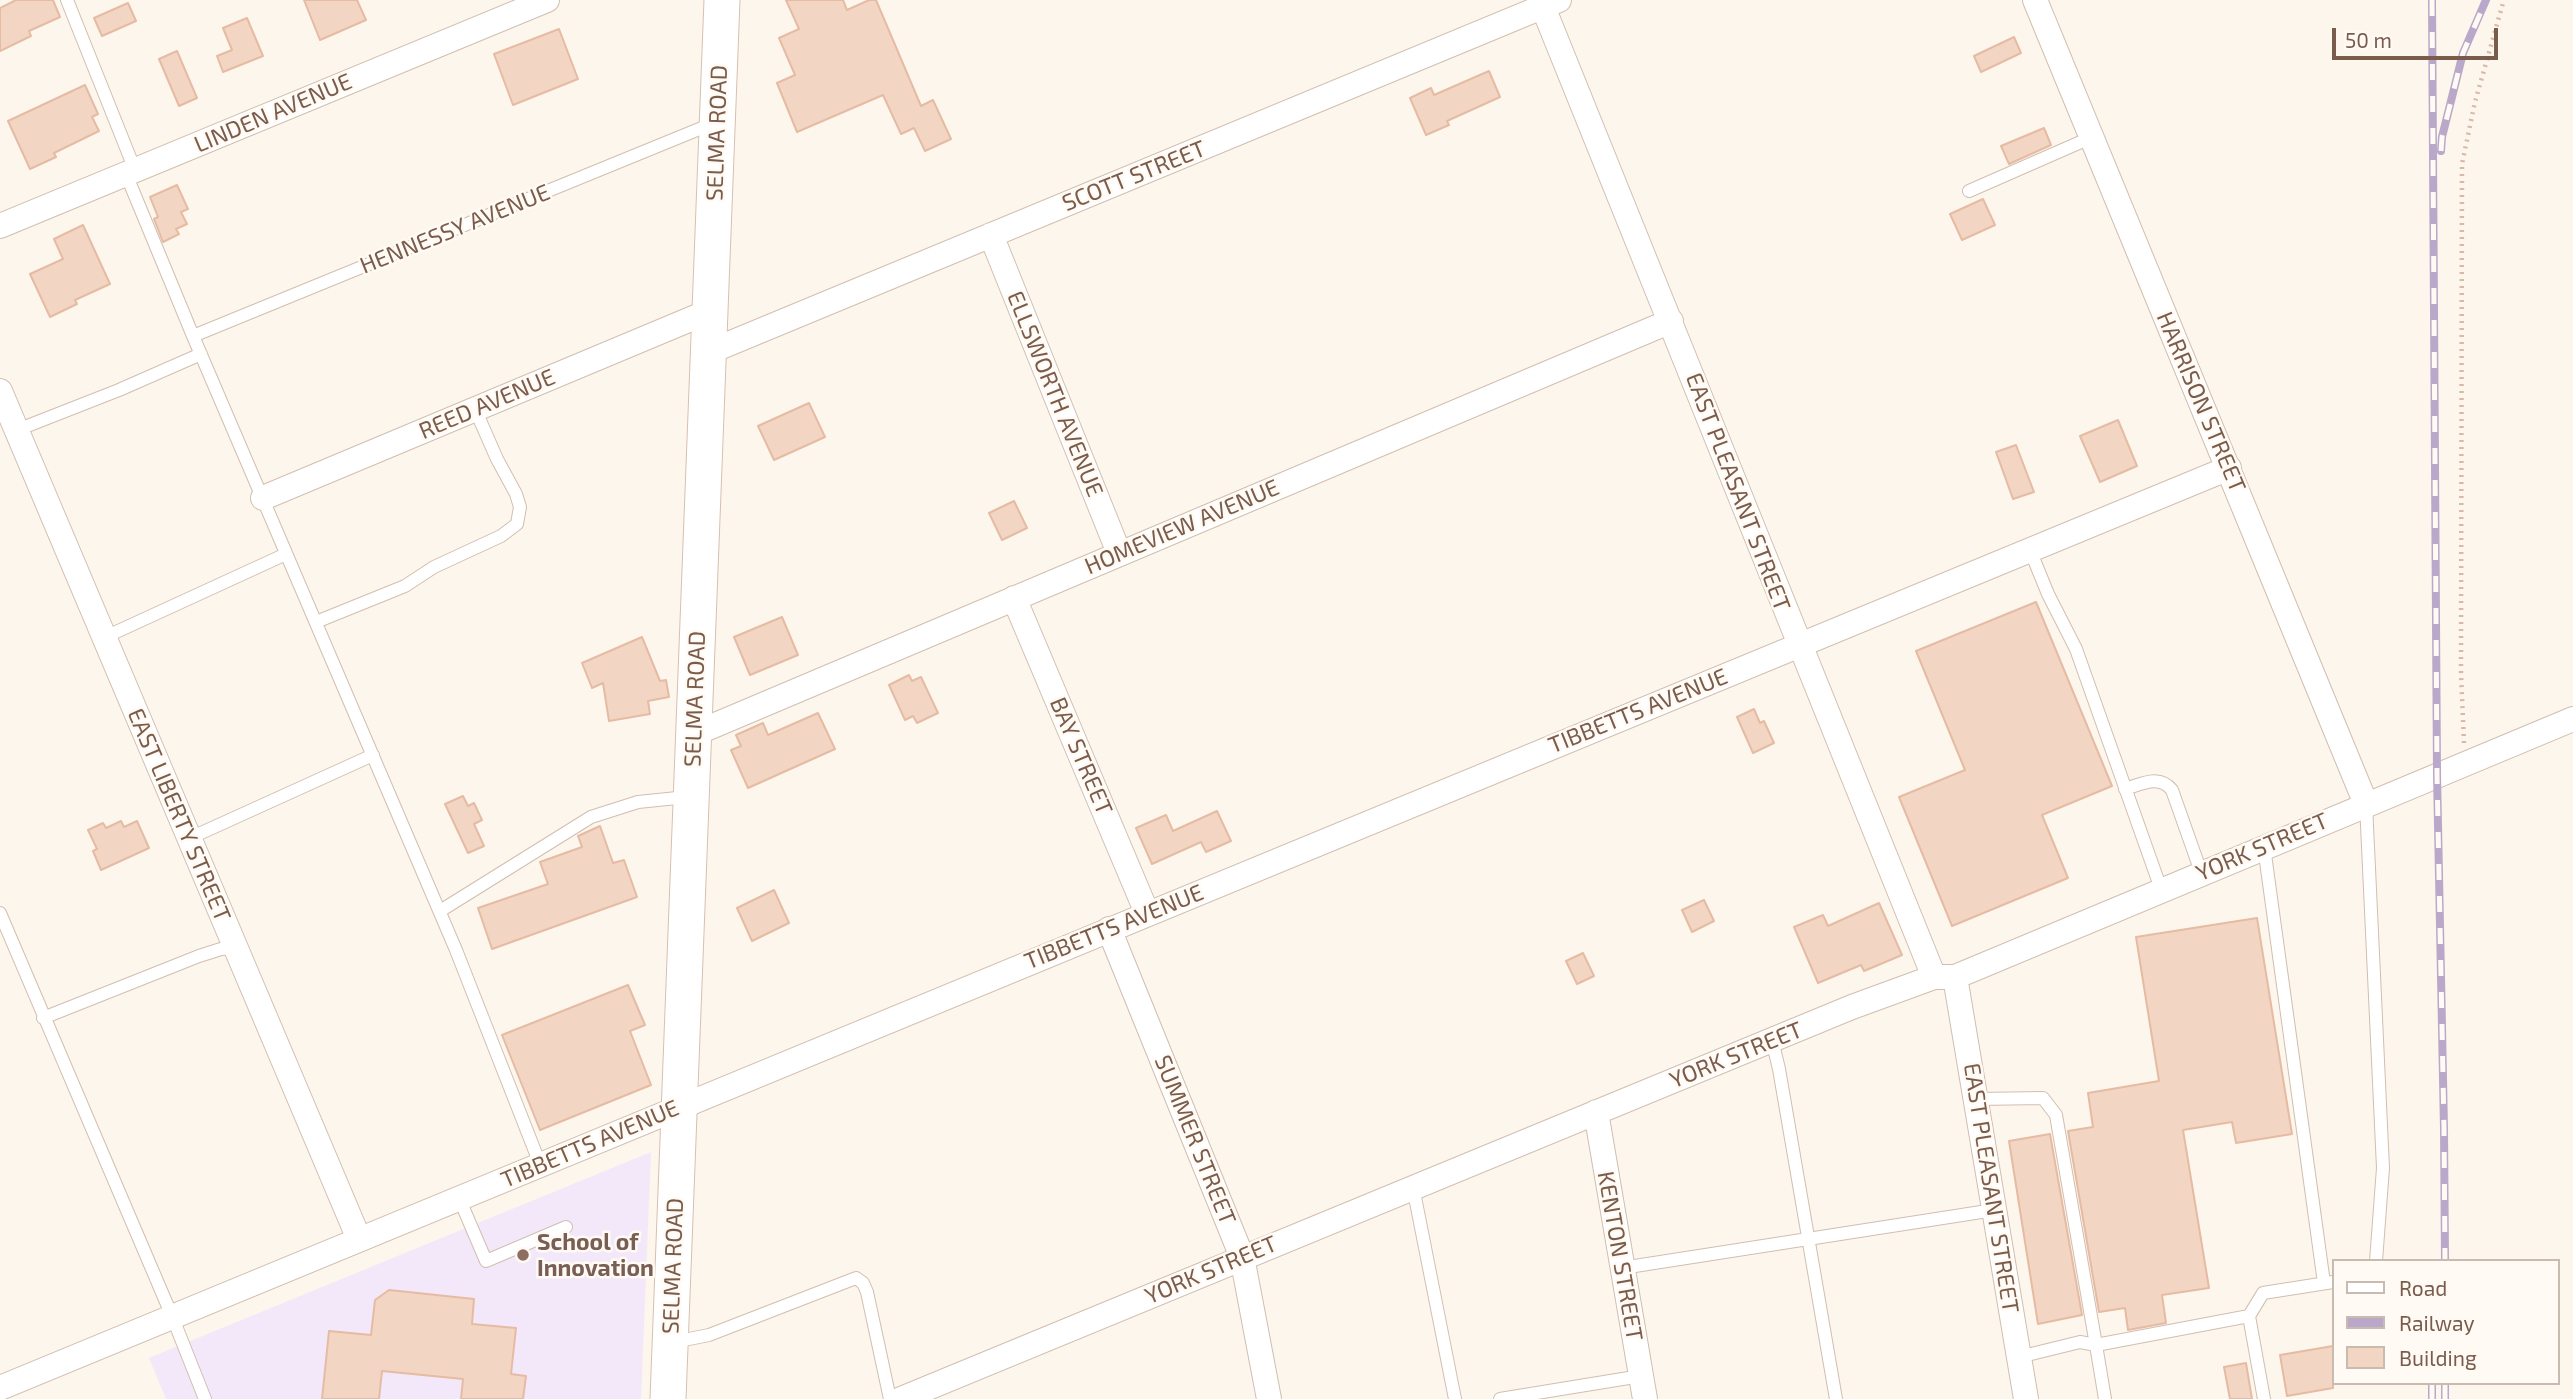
<!DOCTYPE html>
<html>
<head>
<meta charset="utf-8">
<style>
  body { margin:0 }
  #map { position:relative; width:2573px; height:1399px; overflow:hidden; background:#fdf6ec; font-family:"Exo 2",sans-serif }
  canvas { display:block }
  .legend { position:absolute; left:2332px; top:1259px; width:228px; height:126px; box-sizing:border-box; background:#fffaf3; border:2px solid #cabbb1; margin:0; padding:9px 12px; list-style:none; font-size:21px; color:#7a5c4d }
  .legend li { display:flex; align-items:center; gap:14px; height:35px }
  .legend b { width:35px; border:2px solid #cabbb1 }
  .scale { position:absolute; left:2332px; top:28px; width:166px; height:32px; box-sizing:border-box; border:4px solid #7a5c4d; border-top:0; padding-left:9px; font-size:21px; line-height:24px; white-space:nowrap; color:#7a5c4d; -webkit-text-stroke:5px #fffaf3; paint-order:stroke }
</style>
</head>
<body>
<div id="map">
<canvas width="2573" height="1399"></canvas>
<ul class="legend">
<li><b style="height:9px;background:#fff"></b>Road</li>
<li><b style="height:9px;background:#b9a8c9"></b>Railway</li>
<li><b style="height:19px;background:#f3d5c3"></b>Building</li>
</ul>
<div class="scale">50 m</div>
</div>
<script>
const ctx = document.querySelector('canvas').getContext('2d');
ctx.lineJoin = 'round';
function fillPath(path, color) { ctx.fillStyle = color; ctx.fill(path, 'evenodd'); }
function stroke(path, color, width, dash) { ctx.strokeStyle = color; ctx.lineWidth = width; ctx.lineCap = dash ? 'butt' : 'round'; ctx.setLineDash(dash || []); ctx.stroke(path); }
function drawText(font, color, halo, rows, align = 'center') {
  ctx.font = font + ' "Exo 2",sans-serif'; ctx.lineWidth = 5; ctx.setLineDash([]); ctx.textBaseline = 'middle'; ctx.strokeStyle = halo; ctx.fillStyle = color; for (const [text, x, y, turn = 0] of rows) {
    ctx.save(); ctx.translate(x, y); ctx.rotate((+turn || 0) * Math.PI / 180); ctx.textAlign = isNaN(turn) ? turn : align; if (halo) ctx.strokeText(text, 0, 0); ctx.fillText(text, 0, 0); ctx.restore();
  }
}
fillPath(new Path2D(`
  M 651,1152 L 641,1399 L 166,1399 L 149,1358 Z`), '#f3e8fa');
const building = new Path2D(`
  M 16,0 L 53,0 L 60,17 L 29,31 L 31,36 L 0,51 L 0,8 Z
  M 304,0 L 357,0 L 366,20 L 320,40 Z
  M 786,0 L 843,0 L 847,10 L 869,0 L 876,0 L 921,106 L 933,100 L 951,139 L 925,151 L 914,128 L 901,134 L 883,95 L 797,132 L 777,83 L 795,75 L 779,38 L 799,29 Z
  M 128,3 L 136,21 L 102,36 L 94,18 Z
  M 247,18 L 263,56 L 223,72 L 217,56 L 232,50 L 223,28 Z
  M 559,29 L 578,79 L 513,105 L 494,54 Z
  M 2014,37 L 2021,53 L 1981,72 L 1974,56 Z
  M 177,51 L 197,98 L 179,106 L 159,59 Z
  M 1489,71 L 1500,97 L 1447,121 L 1449,125 L 1426,135 L 1410,98 L 1431,88 L 1434,95 Z
  M 85,85 L 98,114 L 92,117 L 99,131 L 54,153 L 56,157 L 30,169 L 8,121 Z
  M 2044,128 L 2051,145 L 2009,164 L 2001,146 Z
  M 177,185 L 188,209 L 181,212 L 187,224 L 176,229 L 179,234 L 163,242 L 154,219 L 158,217 L 150,197 Z
  M 1983,199 L 1995,225 L 1962,240 L 1950,214 Z
  M 83,225 L 110,284 L 75,300 L 77,304 L 50,317 L 30,274 L 63,259 L 54,239 Z
  M 809,403 L 825,437 L 774,460 L 758,426 Z
  M 2118,420 L 2137,466 L 2100,482 L 2080,436 Z
  M 2016,445 L 2034,492 L 2013,499 L 1996,452 Z
  M 1014,501 L 1027,528 L 1002,540 L 989,513 Z
  M 2036,602 L 2112,786 L 2042,815 L 2068,878 L 1952,926 L 1899,797 L 1965,770 L 1916,651 Z
  M 782,617 L 798,655 L 750,675 L 734,637 Z
  M 642,637 L 660,681 L 666,680 L 669,697 L 648,701 L 650,714 L 609,721 L 603,683 L 592,688 L 582,663 Z
  M 909,675 L 912,681 L 921,677 L 938,713 L 917,723 L 913,716 L 905,720 L 889,685 Z
  M 1754,709 L 1760,723 L 1764,721 L 1774,743 L 1753,753 L 1737,717 Z
  M 818,713 L 835,749 L 748,788 L 731,750 L 741,746 L 736,735 L 763,723 L 768,735 Z
  M 463,796 L 468,806 L 474,803 L 482,820 L 474,824 L 484,846 L 468,853 L 445,804 Z
  M 1217,811 L 1231,841 L 1206,852 L 1201,842 L 1152,864 L 1136,828 L 1166,815 L 1173,831 Z
  M 121,821 L 124,827 L 137,821 L 149,848 L 101,870 L 93,851 L 97,849 L 88,830 L 103,823 L 106,828 Z
  M 600,826 L 613,863 L 624,860 L 637,897 L 492,949 L 478,908 L 548,884 L 540,862 L 582,847 L 578,836 Z
  M 774,890 L 789,923 L 752,941 L 737,908 Z
  M 1704,900 L 1714,921 L 1692,932 L 1682,910 Z
  M 1879,903 L 1902,955 L 1864,971 L 1861,965 L 1818,983 L 1794,927 L 1823,915 L 1828,926 Z
  M 2257,918 L 2292,1134 L 2236,1143 L 2232,1122 L 2183,1130 L 2209,1288 L 2162,1295 L 2166,1323 L 2128,1330 L 2125,1308 L 2099,1312 L 2068,1131 L 2093,1127 L 2088,1093 L 2159,1081 L 2136,937 Z
  M 1583,953 L 1594,976 L 1577,984 L 1566,961 Z
  M 628,985 L 645,1025 L 630,1031 L 651,1085 L 540,1130 L 502,1035 Z
  M 2050,1134 L 2082,1315 L 2038,1324 L 2009,1141 Z
  M 389,1290 L 474,1299 L 472,1324 L 516,1328 L 511,1374 L 526,1376 L 523,1399 L 461,1399 L 463,1379 L 382,1371 L 379,1399 L 322,1399 L 329,1331 L 371,1335 L 375,1300 Z
  M 2333,1346 L 2333,1388 L 2287,1396 L 2280,1355 Z
  M 2246,1363 L 2252,1399 L 2230,1399 L 2224,1367 Z`);
fillPath(building, '#f3d5c3');
stroke(building, '#e6bba3', 2);
const lane = new Path2D(`
  M 67,0 L 135,170
  M 126,174 L 193,336 L 456,950 L 540,1164
  M 1969,191 L 2090,138
  M 193,336 L 714,123
  M 17,430 L 119,390 L 201,354
  M 2030,550 L 2048,594 L 2076,649 L 2161,889
  M 316,622 L 405,586 L 434,567 L 501,536 L 517,524 L 520,507 L 516,494 L 497,459 L 475,409
  M 103,638 L 286,554
  M 2125,789 C 2142,784 2159,774 2172,790 L 2201,872
  M 2366,804 L 2383,1168 L 2376,1261
  M 190,838 L 373,755
  M 2264,847 L 2324,1283
  M 440,911 L 591,817 L 638,802 L 687,797
  M 0,913 L 172,1316 L 205,1399
  M 43,1018 L 199,956 L 221,949 L 236,948
  M 1772,1040 L 1779,1069 L 1836,1399
  M 1976,1099 L 2043,1098 L 2056,1115 L 2096,1345 L 2080,1342 L 2019,1357
  M 1413,1187 L 1455,1399
  M 459,1198 L 486,1261 L 566,1227
  M 1622,1268 L 1994,1210
  M 674,1342 L 709,1335 L 856,1278 L 863,1283 L 867,1292 L 890,1399
  M 1500,1399 L 1641,1376
  M 2105,1399 L 2096,1345 L 2249,1316
  M 2264,1399 L 2249,1316 L 2263,1293 L 2333,1282`);
const street = new Path2D(`
  M 2035,0 L 2366,804
  M 1543,7 L 1934,977
  M 0,226 L 547,0
  M 991,235 L 1119,553
  M 709,352 L 1559,0
  M 0,391 L 359,1239
  M 263,498 L 710,311
  M 1014,598 L 1147,913
  M 694,734 L 1671,321
  M 1109,929 L 1242,1257 L 1269,1399
  M 1955,977 L 2026,1399
  M 1596,1112 L 1645,1399
  M 0,1388 L 2229,468
  M 901,1399 L 1852,1007 L 1934,977 L 1955,977 L 2573,719`);
const secondary = new Path2D(`
  M 668,1399 L 722,0`);
stroke(lane, '#d1beb0', 14);
stroke(street, '#d1beb0', 26);
stroke(secondary, '#d6c0b0', 37);
stroke(new Path2D(`
  M 2464,743 L 2461,673 L 2462,164 L 2475,102 L 2503,3 L 2501,0`), '#d9b8a5', 4.5, [2, 5]);
stroke(lane, '#fff', 12);
stroke(street, '#fff', 24);
stroke(secondary, '#fff', 35);
const rail = new Path2D(`
  M 2432,0 L 2437,774 L 2444,1128 L 2445,1261
  M 2441,151 L 2442,137 L 2463,53 L 2486,0
  M 2432,1383 L 2432,1399
  M 2445,1383 L 2445,1399`);
stroke(rail, '#b9a8c9', 8);
stroke(rail, '#fffaf3', 5, [16]);
for (const [x, y, r, color] of [
  [523,1255,7,"#8d6e63"]
]) { const dot = new Path2D(); dot.arc(x, y, r, 0, 2 * Math.PI); ctx.fillStyle = color; ctx.fill(dot); stroke(dot, '#fffaf3', 2.5); }
drawText('23px', '#7a5c4d', '#fffaf3', [
  ["LINDEN AVENUE",273,113,-23],
  ["SELMA ROAD",717,133,-88],
  ["SCOTT STREET",1134,176,-22],
  ["HENNESSY AVENUE",455,229,-22],
  ["ELLSWORTH AVENUE",1055,394,68],
  ["HARRISON STREET",2201,402,67],
  ["REED AVENUE",487,404,-23],
  ["EAST PLEASANT STREET",1738,492,69],
  ["HOMEVIEW AVENUE",1182,527,-23],
  ["SELMA ROAD",695,699,-88],
  ["TIBBETTS AVENUE",1638,711,-22],
  ["BAY STREET",1081,756,67],
  ["EAST LIBERTY STREET",179,815,67],
  ["YORK STREET",2262,847,-23],
  ["TIBBETTS AVENUE",1114,927,-22],
  ["YORK STREET",1736,1055,-22],
  ["SUMMER STREET",1195,1140,68],
  ["TIBBETTS AVENUE",590,1144,-23],
  ["EAST PLEASANT STREET",1991,1188,81],
  ["KENTON STREET",1620,1256,80],
  ["SELMA ROAD",673,1266,-88],
  ["YORK STREET",1211,1270,-23]
]);
drawText('bold 23px', '#785e54', '#fffaf3', [
  ["School of",537,1242],
  ["Innovation",537,1268]
], 'left');
</script>
</body>
</html>
